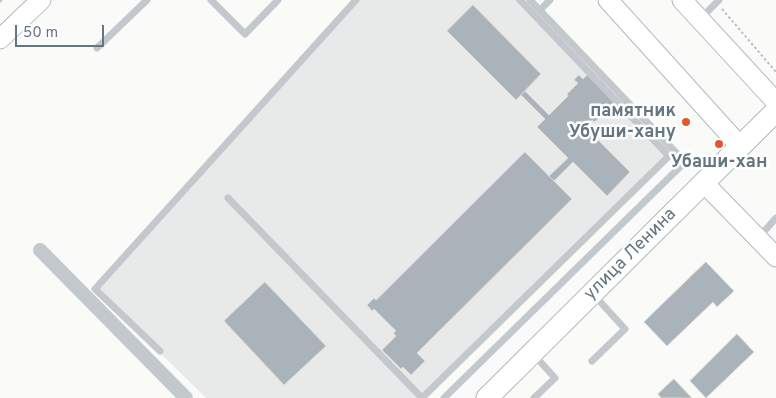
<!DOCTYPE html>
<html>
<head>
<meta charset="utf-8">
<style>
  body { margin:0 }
  #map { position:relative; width:776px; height:398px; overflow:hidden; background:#fafaf8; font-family:Overpass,sans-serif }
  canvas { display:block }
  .scale { position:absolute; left:15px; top:25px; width:89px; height:22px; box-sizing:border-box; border:2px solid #657683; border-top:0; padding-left:6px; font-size:15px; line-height:18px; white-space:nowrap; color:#657683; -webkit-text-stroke:4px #fff; paint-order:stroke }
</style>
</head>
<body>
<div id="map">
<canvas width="776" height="398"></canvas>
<div class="scale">50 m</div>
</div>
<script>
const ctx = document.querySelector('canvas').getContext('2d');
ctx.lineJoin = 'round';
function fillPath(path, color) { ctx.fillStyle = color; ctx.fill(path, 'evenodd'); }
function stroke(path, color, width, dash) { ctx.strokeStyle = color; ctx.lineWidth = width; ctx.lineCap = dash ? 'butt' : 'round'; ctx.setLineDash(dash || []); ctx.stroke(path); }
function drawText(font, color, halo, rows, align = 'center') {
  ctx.font = font + ' Overpass,sans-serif'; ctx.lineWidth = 5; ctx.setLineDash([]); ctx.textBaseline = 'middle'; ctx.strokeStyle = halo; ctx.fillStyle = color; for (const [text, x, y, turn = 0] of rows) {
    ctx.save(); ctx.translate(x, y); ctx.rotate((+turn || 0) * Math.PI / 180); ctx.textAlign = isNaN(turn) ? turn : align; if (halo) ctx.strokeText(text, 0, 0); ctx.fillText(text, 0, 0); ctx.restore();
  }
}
fillPath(new Path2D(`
  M 356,0 L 520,0 L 669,156 L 422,398 L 206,398 L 95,289 Z`), '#e8e9e9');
const building = new Path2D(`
  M 473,5 L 541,74 L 516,100 L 447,31 Z
  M 579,75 L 583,79 L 587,75 L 614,102 L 606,113 L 594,122 L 592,120 L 585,127 L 630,172 L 607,196 L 573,162 L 554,181 L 549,176 L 568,158 L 537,127 L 545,119 L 521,95 L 525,91 L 549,115 L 568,96 L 567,94 L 578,83 L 574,80 Z
  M 525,152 L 572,199 L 417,353 L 425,361 L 411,375 L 403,367 L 401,369 L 382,350 L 396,336 L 393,333 L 396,331 L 374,309 L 372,311 L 367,305 L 374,298 L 376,300 Z
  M 706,262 L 734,291 L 717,307 L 713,302 L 667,346 L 644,322 Z
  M 265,282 L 326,346 L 284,385 L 224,321 Z
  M 737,334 L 754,352 L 706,398 L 690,381 Z
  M 674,379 L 692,398 L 661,398 L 658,394 Z`);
fillPath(building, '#aab3b9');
stroke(building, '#dcdcda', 1);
const secondary = new Path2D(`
  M 608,0 L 740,146
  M 682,0 L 776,102
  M 0,39 L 41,0
  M 704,183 L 776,257`);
const primary = new Path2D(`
  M 487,398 L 776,111`);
stroke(secondary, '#b3babf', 21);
stroke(primary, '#b5babe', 23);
stroke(new Path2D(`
  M 0,2 L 2,0
  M 722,9 L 776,72`), '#bbbfc2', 2, [2.5, 2.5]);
stroke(new Path2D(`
  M 211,0 L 245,34 L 278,0
  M 540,10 L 550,0
  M 701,18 L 719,0
  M 97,48 L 147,0
  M 228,198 L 422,398
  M 758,238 L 776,218
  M 160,351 L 95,289 L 356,0
  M 534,355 L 555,378 L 534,398
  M 592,361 L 625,329 L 594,295
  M 422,398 L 669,156 L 520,0
  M 444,398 L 685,162 L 530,0`), '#c3c8cc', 7);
stroke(new Path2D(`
  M 40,250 L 186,398`), '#c3c8cc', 14);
stroke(secondary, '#fff', 19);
stroke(primary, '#fff', 21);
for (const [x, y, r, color] of [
  [686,122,5,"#e4572e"],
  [719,144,5,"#e4572e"]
]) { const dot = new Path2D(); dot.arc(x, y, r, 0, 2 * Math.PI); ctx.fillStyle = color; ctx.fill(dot); stroke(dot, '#fff', 2); }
drawText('bold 18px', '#657683', '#fff', [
  ["памятник",676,112],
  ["Убуши-хану",676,133],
  ["Убаши-хан",719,163,"center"]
], 'right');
drawText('18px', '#657683', '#fff', [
  ["улица Ленина",631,255,-45]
]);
</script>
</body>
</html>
